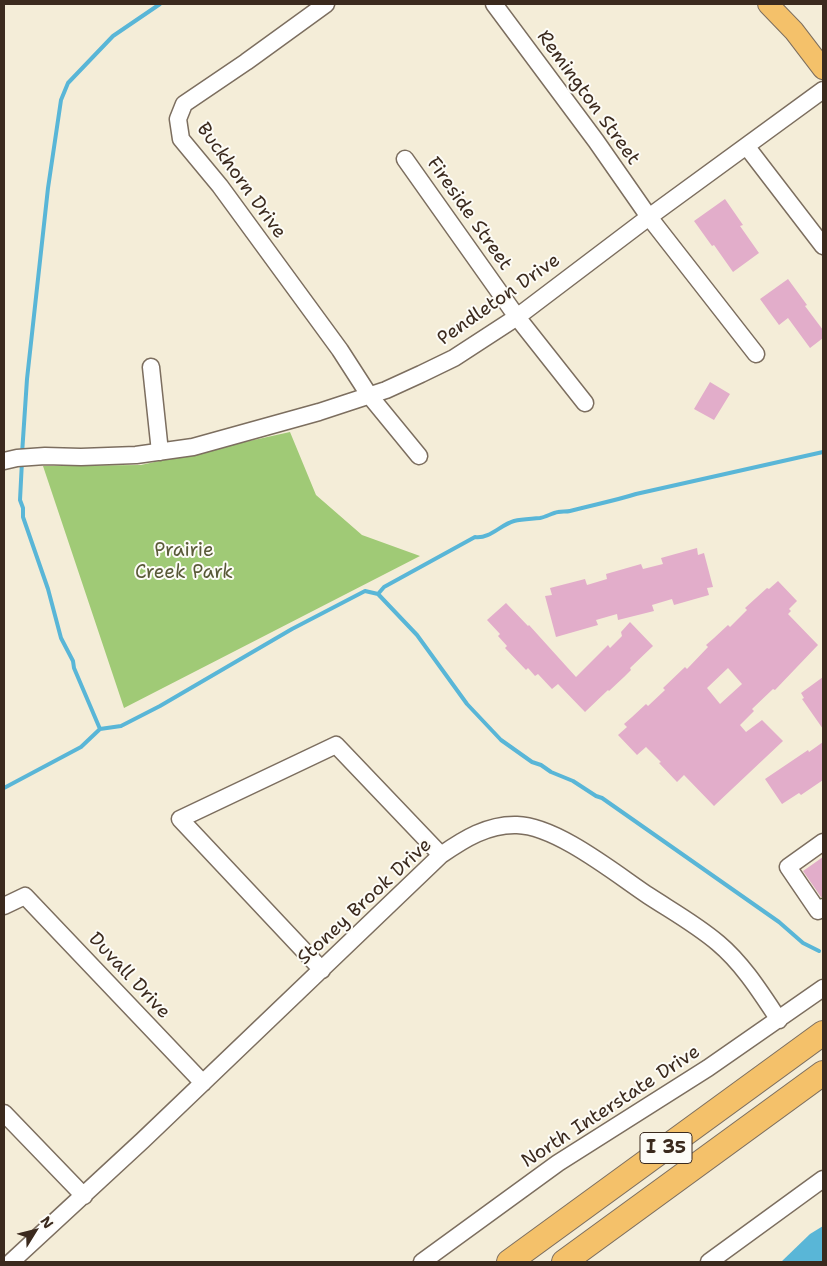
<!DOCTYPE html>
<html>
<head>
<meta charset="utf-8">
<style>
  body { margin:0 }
  #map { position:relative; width:827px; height:1266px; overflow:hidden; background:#f4edd8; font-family:"Shantell Sans",sans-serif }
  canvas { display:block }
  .frame { position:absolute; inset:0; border:5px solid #3b2a1e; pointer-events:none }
  .north { position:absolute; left:10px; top:1206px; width:50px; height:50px; -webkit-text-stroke:4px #fdfcf7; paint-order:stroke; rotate:54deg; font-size:14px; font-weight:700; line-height:20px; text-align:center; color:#3b2a1e }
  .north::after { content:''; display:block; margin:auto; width:18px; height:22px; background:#3b2a1e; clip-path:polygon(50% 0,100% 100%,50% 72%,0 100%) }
</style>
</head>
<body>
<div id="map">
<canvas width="827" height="1266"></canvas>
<div class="frame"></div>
<div class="north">N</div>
</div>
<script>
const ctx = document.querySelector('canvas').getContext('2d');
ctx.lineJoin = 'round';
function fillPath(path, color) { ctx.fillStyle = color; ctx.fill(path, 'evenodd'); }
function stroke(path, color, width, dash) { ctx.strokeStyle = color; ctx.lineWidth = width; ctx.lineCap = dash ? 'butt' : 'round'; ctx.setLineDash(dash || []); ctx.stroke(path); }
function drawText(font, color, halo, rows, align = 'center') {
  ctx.font = font + ' "Shantell Sans",sans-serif'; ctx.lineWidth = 4; ctx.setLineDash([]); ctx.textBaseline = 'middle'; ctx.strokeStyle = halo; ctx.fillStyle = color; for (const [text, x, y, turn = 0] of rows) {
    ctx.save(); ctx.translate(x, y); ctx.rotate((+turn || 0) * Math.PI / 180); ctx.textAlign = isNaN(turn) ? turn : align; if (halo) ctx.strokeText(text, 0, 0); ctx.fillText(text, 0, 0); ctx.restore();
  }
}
fillPath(new Path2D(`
  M 290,432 L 316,495 L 362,535 L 420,556 L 124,708 L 43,466 L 141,465 Z`), '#a0ca76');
fillPath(new Path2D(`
  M 823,1226 L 823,1262 L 781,1262 L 810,1234 Z`), '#59b6d7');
stroke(new Path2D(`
  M 22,454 L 27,379 L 48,188 L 61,100 L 68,83 L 113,36 L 160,4
  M 22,461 L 20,500 L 23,508 L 23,517 L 48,589 L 61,638 L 73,661 L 74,668 L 100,729
  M 378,594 L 384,587 L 475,537 C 490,539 500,525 514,521 C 523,519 531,519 540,518 C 546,517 552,513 558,512 C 562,511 566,512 570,511 C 592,505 614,501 636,494 L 823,452
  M 4,788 L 81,747 L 100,729 L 121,726 L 160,706 L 292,629 L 365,591 L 378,594 L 417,635 L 467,704 L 501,740 L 532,762 L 541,765 L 551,772 L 573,781 L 596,796 L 602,798 L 779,922 L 803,943 L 819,951`), '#59b6d7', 4);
fillPath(new Path2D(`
  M 725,199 L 743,225 L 740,226 L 759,253 L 733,272 L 714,245 L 712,246 L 694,221 Z
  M 788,279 L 807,305 L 805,306 L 823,330 L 823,338 L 810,348 L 788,318 L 779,325 L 760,299 Z
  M 710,382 L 730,394 L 714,420 L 694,409 Z
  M 697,548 L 698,555 L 704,553 L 713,587 L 707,588 L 709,595 L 674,605 L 672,599 L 652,605 L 654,611 L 618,620 L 617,614 L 596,620 L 598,625 L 556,637 L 545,596 L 552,595 L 550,588 L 585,579 L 587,585 L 607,579 L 606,574 L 641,564 L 643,569 L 663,564 L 661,558 Z
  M 778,581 L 797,601 L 789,609 L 791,611 L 788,614 L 818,645 L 775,690 L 773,689 L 752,709 L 754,711 L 740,725 L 746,732 L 762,720 L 783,741 L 714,806 L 684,775 L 677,782 L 659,763 L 661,762 L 646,747 L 637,755 L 618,735 L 627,727 L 624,724 L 632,717 L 646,704 L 648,706 L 665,690 L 663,688 L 685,667 L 687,669 L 708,647 L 706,645 L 714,638 L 728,625 L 730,627 L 747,610 L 745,608 L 767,588 L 769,589 ZM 728,668 L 742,684 L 720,704 L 707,688 Z
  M 506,603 L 528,626 L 529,625 L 576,677 L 608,645 L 610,648 L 622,636 L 621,632 L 630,622 L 653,646 L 630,668 L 631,670 L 624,677 L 609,691 L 608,690 L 585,712 L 558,684 L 552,689 L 538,674 L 535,676 L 528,668 L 526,670 L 505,648 L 507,646 L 498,636 L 500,634 L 487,620 Z
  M 823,677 L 823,729 L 802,699 L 804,698 L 801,693 Z
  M 823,742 L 823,780 L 801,795 L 799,793 L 782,804 L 765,779 L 808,750 L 809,752 Z
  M 823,857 L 823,897 L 821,897 L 803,871 Z`), '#e2adca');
const minor = new Path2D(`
  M 326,4 L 246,62 L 184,104 L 178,119 L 181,139 L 220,186 L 340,350 L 369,395 L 419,456
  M 494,4 L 596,141 L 649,217 L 756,354
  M 747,147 L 823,246
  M 405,159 L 517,317 L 585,403
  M 151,367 L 160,452
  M 4,461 L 17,458 L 45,456 L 81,457 L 136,455 L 193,447 L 319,412 L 386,390 L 421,374 L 454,358 L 517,317 L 649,217 L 823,90
  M 823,842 L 788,867 L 818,911 L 823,907
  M 4,906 L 25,896 L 203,1083
  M 322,970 L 180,819 L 336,745 L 441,855
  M 4,1113 L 84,1196
  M 11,1262 L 143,1140 L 441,855 C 464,839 488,824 517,825 C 557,826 616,874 649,896 C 672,911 697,925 718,943 C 743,964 761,993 779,1020
  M 422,1262 L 558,1163 L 708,1068 L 823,988
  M 709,1262 L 823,1179`);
const major = new Path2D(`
  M 768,4 L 794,31 L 823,69`);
const highway = new Path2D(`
  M 509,1262 L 823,1033
  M 564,1262 L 823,1073`);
stroke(minor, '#7c6e5f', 19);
stroke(major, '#7c6e5f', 22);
stroke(highway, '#7c6e5f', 26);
stroke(minor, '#fff', 16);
stroke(major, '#f4c16a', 20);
stroke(highway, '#f4c16a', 24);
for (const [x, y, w] of [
  [666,1148,52]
]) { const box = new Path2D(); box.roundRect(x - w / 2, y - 15.5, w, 31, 4); ctx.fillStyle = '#fdfcf7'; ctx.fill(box); stroke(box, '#3b2a1e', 1); }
drawText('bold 18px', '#3b2a1e', null, [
  ["I 35",666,1148]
]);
drawText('19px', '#3b2a1e', '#fdfcf7', [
  ["Remington Street",588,98,54],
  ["Buckhorn Drive",241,181,54],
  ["Fireside Street",469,214,55],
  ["Pendleton Drive",499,300,-35],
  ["Stoney Brook Drive",365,902,-43],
  ["Duvall Drive",129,976,47],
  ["North Interstate Drive",611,1107,-33]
]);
drawText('19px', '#595a38', '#fdfcf7', [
  ["Prairie",184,551],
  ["Creek Park",184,573]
]);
</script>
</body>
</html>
